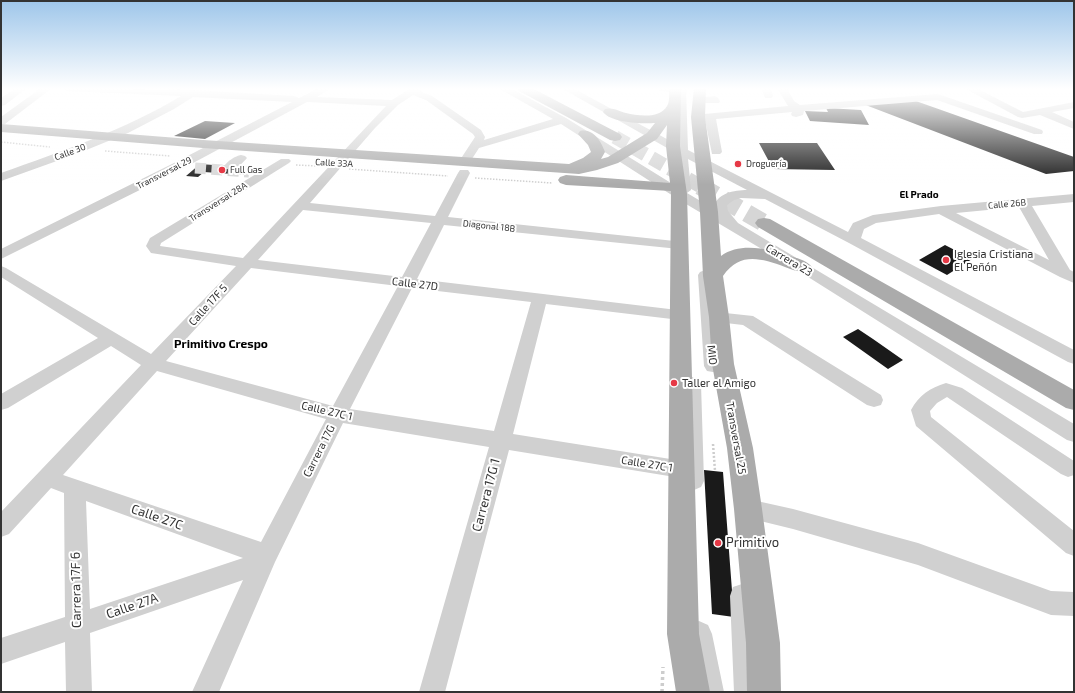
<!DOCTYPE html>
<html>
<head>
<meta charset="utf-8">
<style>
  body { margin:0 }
  #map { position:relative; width:1075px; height:693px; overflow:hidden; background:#fff; font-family:"Exo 2",sans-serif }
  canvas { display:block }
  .frame { position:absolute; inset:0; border:2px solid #333; pointer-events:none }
</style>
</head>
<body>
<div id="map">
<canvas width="1075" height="693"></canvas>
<div class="frame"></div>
</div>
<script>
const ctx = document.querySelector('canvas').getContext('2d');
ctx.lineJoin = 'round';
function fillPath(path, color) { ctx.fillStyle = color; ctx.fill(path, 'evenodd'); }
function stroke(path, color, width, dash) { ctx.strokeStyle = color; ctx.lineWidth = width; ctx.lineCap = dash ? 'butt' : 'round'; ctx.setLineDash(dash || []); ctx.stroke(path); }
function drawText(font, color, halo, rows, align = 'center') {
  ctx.font = font + ' "Exo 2",sans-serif'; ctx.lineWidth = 4; ctx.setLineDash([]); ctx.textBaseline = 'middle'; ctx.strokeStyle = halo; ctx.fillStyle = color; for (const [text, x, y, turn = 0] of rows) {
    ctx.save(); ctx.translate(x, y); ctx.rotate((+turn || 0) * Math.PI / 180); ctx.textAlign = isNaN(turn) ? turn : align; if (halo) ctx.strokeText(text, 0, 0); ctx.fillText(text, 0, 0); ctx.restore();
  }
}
fillPath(new Path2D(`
  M 913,100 L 1074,157 L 1074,171 L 1046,174 L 863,104 Z
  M 826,108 L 861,110 L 869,125 L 810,121 L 805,111 L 828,112 Z
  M 205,121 L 235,123 L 205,139 L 174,136 Z
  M 759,143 L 817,143 L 835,170 L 773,169 Z
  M 200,164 L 254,168 L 247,175 L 204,172 L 198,177 L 186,176 Z
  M 945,245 L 972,259 L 947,275 L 919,260 Z
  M 858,329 L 873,339 L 903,360 L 888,369 L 843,337 Z
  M 704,470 L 723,472 L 734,617 L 712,614 Z`), '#1a1a1a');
stroke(new Path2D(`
  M 195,168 L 249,172`), '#d6d6d6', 11, [11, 5.5]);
stroke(new Path2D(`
  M 615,137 L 702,187`), '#d6d6d6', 14, [14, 7]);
stroke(new Path2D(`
  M 700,186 L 764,223`), '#d6d6d6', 18, [18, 9]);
stroke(new Path2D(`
  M 1,142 L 50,147
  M 105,151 L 170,156
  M 296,165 L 318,166
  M 349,169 L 448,176
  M 475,178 L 552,183`), '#cdcdcd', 1.5, [1.5, 1.5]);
stroke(new Path2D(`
  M 713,444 L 715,471`), '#cdcdcd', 2.5, [2, 2]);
stroke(new Path2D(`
  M 662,692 L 663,667`), '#cdcdcd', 3.5, [3, 3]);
fillPath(new Path2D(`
  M 16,88 L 27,88 L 5,105 L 1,106 L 1,98 Z
  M 41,88 L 52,88 L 5,124 L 1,125 L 1,117 Z
  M 62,88 L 193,90 L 294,96 L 299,98 L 319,88 L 331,88 L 317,97 L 392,100 L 409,89 L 423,88 L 420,91 L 432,96 L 481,130 L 485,137 L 484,140 L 553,119 L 498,88 L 510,88 L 566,118 L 679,188 L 676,153 L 561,88 L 573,88 L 676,144 L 676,92 L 660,91 L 655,88 L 686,88 L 688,150 L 848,232 L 853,223 L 873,215 L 941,206 L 1074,194 L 1074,202 L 1032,206 L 1070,270 L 1074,272 L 1074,283 L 1060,277 L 939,214 L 876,223 L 864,229 L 861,238 L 1074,350 L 1074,364 L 1068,362 L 849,243 L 765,199 L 741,198 L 734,200 L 727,205 L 728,211 L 738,223 L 1074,424 L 1074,442 L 1067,440 L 797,270 L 681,201 L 561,124 L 479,148 L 468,165 L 460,165 L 458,163 L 475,137 L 473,134 L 426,100 L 413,95 L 398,105 L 375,128 L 310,203 L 435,216 L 458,173 L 460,170 L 468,170 L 470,173 L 448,217 L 684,242 L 686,245 L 684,248 L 679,249 L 444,225 L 417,279 L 686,311 L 688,315 L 686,319 L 680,320 L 546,304 L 513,434 L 683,461 L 683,384 L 686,379 L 692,377 L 698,379 L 701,384 L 704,481 L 701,487 L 694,490 L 687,487 L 684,477 L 681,478 L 509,450 L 445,692 L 419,692 L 489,447 L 343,423 L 275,562 L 219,692 L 192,692 L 243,580 L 90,633 L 92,692 L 66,692 L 65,642 L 1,664 L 1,638 L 65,617 L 64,493 L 51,488 L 9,534 L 1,537 L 1,512 L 141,365 L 111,346 L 8,408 L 1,410 L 1,394 L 98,338 L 1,277 L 1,266 L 6,268 L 151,354 L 236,266 L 151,253 L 146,246 L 150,238 L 281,159 L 289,159 L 291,161 L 289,163 L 161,243 L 160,246 L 243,258 L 386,106 L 307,102 L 180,170 L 1,259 L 1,249 L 172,164 L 292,102 L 193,97 L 174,109 L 128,133 L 79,153 L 1,181 L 1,173 C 62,151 125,130 181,96 L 67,91 ZM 688,159 L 747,190 C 735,190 715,193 714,209 L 687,193 L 691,190 ZM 1019,207 L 1049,260 L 956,213 ZM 303,210 L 431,223 L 402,277 L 258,260 ZM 251,268 L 398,286 L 333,406 L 166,361 ZM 412,288 L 531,302 L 494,431 L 350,409 ZM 157,371 L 326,419 L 261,542 L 63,475 ZM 86,501 L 243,558 L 90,609 Z
  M 761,88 L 771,88 L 773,96 L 771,98 L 765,98 Z
  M 777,88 L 787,88 L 794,101 L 800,105 L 938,94 L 1042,130 L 1043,132 L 1042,134 L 1034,134 L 937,100 L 804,111 L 803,115 L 796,117 L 792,116 L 791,114 L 792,112 L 716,119 L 722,152 L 720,154 L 712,154 L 705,120 L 694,119 L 693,117 L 694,115 L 788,106 Z
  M 964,88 L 976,88 L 1023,112 L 1074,102 L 1074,108 L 1052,112 L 1074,122 L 1074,129 L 1040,115 L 1022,118 L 1018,117 Z
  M 714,96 L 717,97 L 720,101 L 719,103 L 699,103 L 694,100 C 698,95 708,98 714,96 Z
  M 241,155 L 245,156 L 247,158 C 242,164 234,171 226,169 L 224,166 C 228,161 235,156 241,155 Z
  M 705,270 L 710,272 L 712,275 L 716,312 L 753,316 L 881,395 L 883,400 L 881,405 L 874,407 L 867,405 L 743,325 L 717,322 L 722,366 L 719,371 L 713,372 L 707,371 L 704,366 L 698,275 L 700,272 Z
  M 946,383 L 962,388 L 1074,461 L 1074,475 L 1068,477 L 1061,474 L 947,397 L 937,403 L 930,411 L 931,417 L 1074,531 L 1074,556 L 1066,553 L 916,426 L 911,410 C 919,395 930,388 946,383 Z
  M 748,499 L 793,509 L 918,543 L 1051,591 L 1074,592 L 1074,616 L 1051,615 L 918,565 L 793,529 L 740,516 L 737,509 L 740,502 Z
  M 742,584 L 751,587 L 754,596 L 760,692 L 734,692 L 730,596 L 733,587 Z
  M 699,621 L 708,625 L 712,634 L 724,692 L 698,692 L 686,634 L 690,625 Z`), '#d0d0d0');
fillPath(new Path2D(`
  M 517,88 L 532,88 L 620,134 L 622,137 L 620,140 L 615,141 L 610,140 L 519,91 Z
  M 669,88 L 681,88 L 680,146 L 687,194 L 699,634 L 710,692 L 676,692 L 667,634 L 671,191 L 566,185 L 560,183 L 558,180 L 560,177 L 566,175 L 670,183 L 666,146 L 667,125 L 657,139 L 618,163 L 597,170 L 579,174 L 203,148 L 1,132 L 1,124 L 203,140 L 569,164 L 583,158 L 591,152 L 588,145 L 578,134 L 580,131 C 593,128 601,141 605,152 L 601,159 L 608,157 L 647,133 L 655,123 C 643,124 611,123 603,112 L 605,109 C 613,107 619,111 626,113 C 638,116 660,119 667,106 C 670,102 669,93 669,88 Z
  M 694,88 L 706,88 L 705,117 L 718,212 L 721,256 C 742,241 771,250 793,257 C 800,259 807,261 812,267 L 809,271 C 800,273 793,270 785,267 C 760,258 740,252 723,276 L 729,317 L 734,364 L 753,448 L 762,509 L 780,643 L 781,692 L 747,692 L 746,643 L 734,509 L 727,448 L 712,364 L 709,317 L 703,276 L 700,212 L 691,117 Z
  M 764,218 L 770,219 L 1074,390 L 1074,410 L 1066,408 L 758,227 L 755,223 L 758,219 Z`), '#ababab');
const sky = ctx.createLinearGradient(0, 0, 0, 185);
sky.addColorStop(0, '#9ec6ea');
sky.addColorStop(0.48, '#fff');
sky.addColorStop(1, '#ffffff00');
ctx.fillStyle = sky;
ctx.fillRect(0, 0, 1075, 185);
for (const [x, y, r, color] of [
  [738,164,4,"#e63946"],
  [222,170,4,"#e63946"],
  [946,260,4,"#e63946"],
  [674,383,4,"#e63946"],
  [718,543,4,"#e63946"]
]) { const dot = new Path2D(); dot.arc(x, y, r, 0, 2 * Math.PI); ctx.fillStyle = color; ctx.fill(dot); stroke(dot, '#fff', 1.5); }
drawText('9px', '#333', '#fff', [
  ["Calle 30",70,152,-20],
  ["Calle 33A",334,163,3],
  ["Transversal 29",164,173,-27],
  ["Transversal 28A",218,202,-32],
  ["Calle 26B",1007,204,-5],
  ["Diagonal 18B",489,226,6]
]);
drawText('9px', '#333', '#fff', [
  ["Droguería",746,164],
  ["Full Gas",230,170]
], 'left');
drawText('bold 10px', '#000', '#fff', [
  ["El Prado",919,195]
]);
drawText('11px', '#333', '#fff', [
  ["Iglesia Cristiana",954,254],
  ["El Peñón",954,267],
  ["Taller el Amigo",682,383]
], 'left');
drawText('11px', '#333', '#fff', [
  ["Carrera 23",789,260,31],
  ["Calle 27D",415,284,7],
  ["Calle 17F 5",208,305,-48],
  ["MIO",712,355,83],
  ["Calle 27C 1",327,411,13],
  ["Transversal 25",736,438,80],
  ["Carrera 17G",319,451,-63],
  ["Calle 27C 1",647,464,9]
]);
drawText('bold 12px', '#000', '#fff', [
  ["Primitivo Crespo",221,344]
]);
drawText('13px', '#333', '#fff', [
  ["Carrera 17G 1",486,495,-75],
  ["Calle 27C",157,517,19],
  ["Carrera 17F 6",76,590,-91],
  ["Calle 27A",132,606,-19]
]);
drawText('13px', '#333', '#fff', [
  ["Primitivo",726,543]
], 'left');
</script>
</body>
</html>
